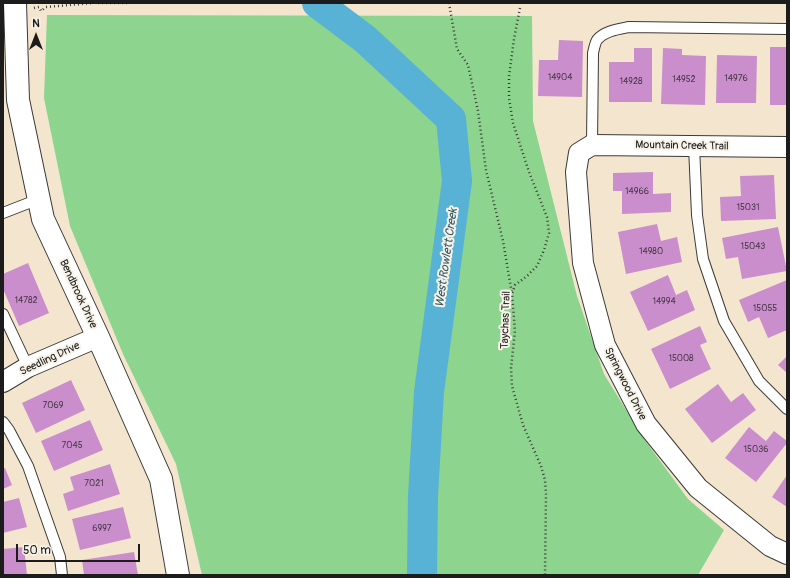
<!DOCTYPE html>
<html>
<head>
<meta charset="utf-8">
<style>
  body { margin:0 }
  #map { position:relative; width:790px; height:578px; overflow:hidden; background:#f4e5ce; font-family:Pangolin,sans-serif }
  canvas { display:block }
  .frame { position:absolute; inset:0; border:4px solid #1c1c1c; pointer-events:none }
  .north { position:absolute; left:16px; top:16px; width:40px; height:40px; -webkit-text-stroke:3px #f7f3e8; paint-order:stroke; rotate:0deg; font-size:11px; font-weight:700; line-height:16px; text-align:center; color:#1c1c1c }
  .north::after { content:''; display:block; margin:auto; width:14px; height:18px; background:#1c1c1c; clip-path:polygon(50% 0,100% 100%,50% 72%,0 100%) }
  .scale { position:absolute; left:16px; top:544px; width:124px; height:18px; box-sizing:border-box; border:2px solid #1c1c1c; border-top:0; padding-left:5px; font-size:12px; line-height:14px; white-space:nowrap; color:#1c1c1c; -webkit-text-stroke:3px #f7f3e8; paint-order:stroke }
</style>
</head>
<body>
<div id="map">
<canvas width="790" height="578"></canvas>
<div class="frame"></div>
<div class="north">N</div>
<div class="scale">50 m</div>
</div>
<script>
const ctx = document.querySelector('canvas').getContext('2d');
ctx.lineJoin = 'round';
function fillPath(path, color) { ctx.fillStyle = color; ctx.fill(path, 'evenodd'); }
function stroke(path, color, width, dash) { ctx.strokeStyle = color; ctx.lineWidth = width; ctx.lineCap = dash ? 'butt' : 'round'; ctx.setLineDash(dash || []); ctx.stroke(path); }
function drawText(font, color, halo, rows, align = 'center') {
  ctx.font = font + ' Pangolin,sans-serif'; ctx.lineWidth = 4; ctx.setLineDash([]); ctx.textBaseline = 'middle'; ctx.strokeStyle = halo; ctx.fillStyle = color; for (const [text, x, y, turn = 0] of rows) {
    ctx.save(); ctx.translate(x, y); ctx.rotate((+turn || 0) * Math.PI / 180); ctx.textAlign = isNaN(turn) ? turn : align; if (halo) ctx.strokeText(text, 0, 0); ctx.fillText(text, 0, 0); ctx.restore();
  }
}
fillPath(new Path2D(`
  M 47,15 L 532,16 L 533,121 L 577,296 L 604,374 L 644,439 L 688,499 L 724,530 L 698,575 L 202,575 L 176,464 L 123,354 L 70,226 L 44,98 Z`), '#8dd48e');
stroke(new Path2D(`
  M 317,3 L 365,39 L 451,119 L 457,181 L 429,392 L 423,496 L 422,575`), '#58b2d5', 30);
fillPath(new Path2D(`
  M 559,40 L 583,41 L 582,97 L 538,96 L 539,60 L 558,60 Z
  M 770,47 L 787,47 L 787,105 L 770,105 Z
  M 634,48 L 652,48 L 652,102 L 609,102 L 609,62 L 634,62 Z
  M 663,48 L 682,49 L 682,55 L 706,56 L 705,105 L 661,104 Z
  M 717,55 L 757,56 L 756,103 L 716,103 Z
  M 653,172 L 653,194 L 671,193 L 671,212 L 622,214 L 622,191 L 613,191 L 613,173 Z
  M 774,175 L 776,219 L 721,221 L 720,197 L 741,196 L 740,176 Z
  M 657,224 L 661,241 L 677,237 L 682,262 L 626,274 L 618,232 Z
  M 778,227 L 787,271 L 742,279 L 738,257 L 726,259 L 722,238 Z
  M 28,263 L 49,313 L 19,326 L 3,289 L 3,274 Z
  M 668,275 L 676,295 L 687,290 L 695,310 L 648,331 L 630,292 Z
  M 787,280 L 787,330 L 768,338 L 759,317 L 748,322 L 739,300 Z
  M 700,326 L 707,342 L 700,345 L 711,369 L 670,389 L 651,349 Z
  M 787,356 L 787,373 L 778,365 Z
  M 71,380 L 85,410 L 36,433 L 22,403 Z
  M 718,384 L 731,402 L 743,393 L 756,410 L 712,443 L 685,409 Z
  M 90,420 L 103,450 L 54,471 L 41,441 Z
  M 749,427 L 766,441 L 774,431 L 787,441 L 787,443 L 756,482 L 725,458 Z
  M 110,464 L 120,494 L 68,511 L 63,494 L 74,490 L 70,477 Z
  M 5,468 L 12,485 L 3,489 L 3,469 Z
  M 787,475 L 787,507 L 772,497 Z
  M 19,498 L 27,527 L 3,533 L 3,502 Z
  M 123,507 L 131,538 L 80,550 L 72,519 Z
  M 24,547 L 27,575 L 3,575 L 3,549 Z
  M 134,552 L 138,575 L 84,575 L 82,560 Z`), '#ca8ecc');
const service = new Path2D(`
  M 592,145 L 593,53 C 594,49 595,43 597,40 C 604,31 619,29 629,27 L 787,29
  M 694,146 L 697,215 L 703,259 L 724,321 L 759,381 L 787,409
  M 3,213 L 39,199
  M 3,314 L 28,367
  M 3,422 L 9,430 L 28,466 L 60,557 L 62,575`);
const minor = new Path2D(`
  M 787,147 L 592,145 L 579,153 L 576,172 L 583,263 L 605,345 L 646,424 L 698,488 L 770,546 L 787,554
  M 3,382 L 28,367 L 98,337`);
const tertiary = new Path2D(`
  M 15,3 L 18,100 L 43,219 L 98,337 L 161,479 L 178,575`);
stroke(service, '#3c3a37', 12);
stroke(minor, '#3c3a37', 22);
stroke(tertiary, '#3c3a37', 24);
stroke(new Path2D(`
  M 98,3 L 127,3
  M 449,3 L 457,49 L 468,65 L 478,111 L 486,170 L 503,241 L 512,294
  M 34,8 L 39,7 L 41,11 L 46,7 L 93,3
  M 520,8 L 514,39 L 509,76 L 509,98 L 513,123 L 529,172 L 547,217 L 549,233 L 544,250 L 537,266 L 527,276 L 515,285 L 512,294 L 515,331 L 511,368 L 512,386 L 523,425 L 541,466 L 545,480 L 546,494 L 545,575`), '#3c3a37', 2.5, [1, 3]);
stroke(service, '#fff', 10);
stroke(minor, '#fff', 20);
stroke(tertiary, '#fff', 22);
drawText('9px', '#483848', null, [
  ["14904",560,78],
  ["14976",736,79],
  ["14952",684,80],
  ["14928",631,82],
  ["14966",637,192],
  ["15031",748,208],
  ["15043",753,247],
  ["14980",651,252],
  ["14782",26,301],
  ["14994",664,302],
  ["15055",765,309],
  ["15008",681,359],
  ["7069",53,406],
  ["7045",72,446],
  ["15036",756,450],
  ["7021",94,484],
  ["6997",102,529]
]);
drawText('11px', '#1c1c1c', '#f7f3e8', [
  ["Mountain Creek Trail",682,146,1],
  ["Bendbrook Drive",78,294,65],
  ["Taychas Trail",506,320,-88],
  ["Seedling Drive",50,359,-25],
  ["Springwood Drive",625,384,63]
]);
drawText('italic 12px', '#345866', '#f7f3e8', [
  ["West Rowlett Creek",447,258,-82]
]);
</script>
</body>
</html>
